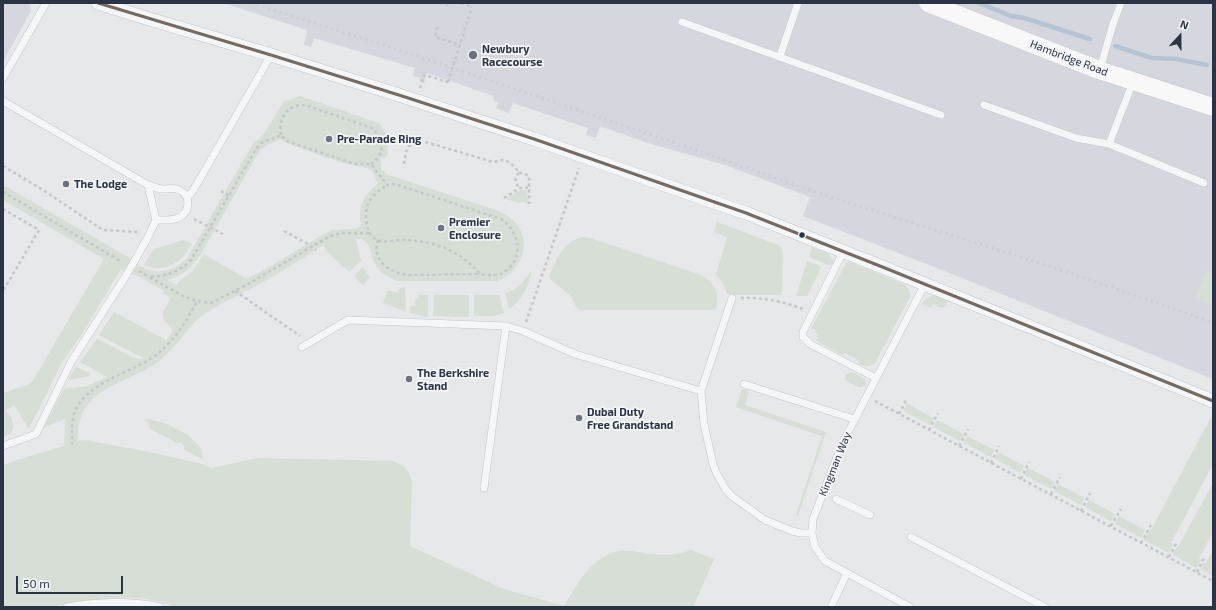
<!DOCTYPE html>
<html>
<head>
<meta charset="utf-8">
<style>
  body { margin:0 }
  #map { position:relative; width:1216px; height:610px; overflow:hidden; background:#e6e8ea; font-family:"Exo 2",sans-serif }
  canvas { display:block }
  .frame { position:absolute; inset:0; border:4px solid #2b3445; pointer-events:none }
  .north { position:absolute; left:1160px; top:16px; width:40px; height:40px; -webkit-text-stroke:3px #f4f6f9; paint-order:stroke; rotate:21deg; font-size:11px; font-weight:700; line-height:16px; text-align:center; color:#2b3445 }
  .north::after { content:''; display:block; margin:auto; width:14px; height:18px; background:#2b3445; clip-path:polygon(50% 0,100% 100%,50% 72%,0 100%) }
  .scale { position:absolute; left:16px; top:576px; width:107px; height:18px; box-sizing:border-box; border:2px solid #2b3445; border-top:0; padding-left:5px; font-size:12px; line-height:14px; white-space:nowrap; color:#2b3445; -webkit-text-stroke:3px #f4f6f9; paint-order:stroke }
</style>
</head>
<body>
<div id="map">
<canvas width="1216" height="610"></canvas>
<div class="frame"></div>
<div class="north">N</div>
<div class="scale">50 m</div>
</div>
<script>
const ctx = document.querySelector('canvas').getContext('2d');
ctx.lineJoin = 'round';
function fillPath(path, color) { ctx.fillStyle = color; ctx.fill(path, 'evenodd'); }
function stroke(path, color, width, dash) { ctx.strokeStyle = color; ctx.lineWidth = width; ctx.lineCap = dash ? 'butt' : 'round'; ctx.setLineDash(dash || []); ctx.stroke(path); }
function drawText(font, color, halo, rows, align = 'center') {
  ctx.font = font + ' "Exo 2",sans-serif'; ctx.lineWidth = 3.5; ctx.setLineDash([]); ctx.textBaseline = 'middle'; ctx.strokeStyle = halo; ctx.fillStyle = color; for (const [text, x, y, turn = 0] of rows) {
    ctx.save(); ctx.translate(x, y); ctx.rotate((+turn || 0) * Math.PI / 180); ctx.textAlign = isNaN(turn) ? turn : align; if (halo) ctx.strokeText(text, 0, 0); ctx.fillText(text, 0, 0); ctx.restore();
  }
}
fillPath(new Path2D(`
  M 3,3 L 29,3 L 31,11 L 3,62 Z
  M 223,3 L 1213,3 L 1213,379 L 937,268 L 803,216 L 810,197 L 725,165 L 648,143 L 600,126 L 596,138 L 586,135 L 588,128 L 513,103 L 509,113 L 496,108 L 498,103 L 493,101 L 494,96 L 427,73 L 424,83 L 419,81 L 420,78 L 413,76 L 415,68 L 314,38 L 311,47 L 304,45 L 307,30 Z`), '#d4d7dd');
fillPath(new Path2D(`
  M 300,96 L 379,123 L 389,138 L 387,156 L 385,158 L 381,157 L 381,169 L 386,174 L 499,211 C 503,214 508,216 512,219 C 534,239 523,272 497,281 L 399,281 C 387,278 376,270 372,257 C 371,253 370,246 367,243 C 364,239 360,239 356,239 L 361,261 L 349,272 L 326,251 L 324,245 C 303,258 282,271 261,283 C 242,295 220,302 202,316 C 186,328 177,347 161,360 C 128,385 75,386 78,441 L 85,440 L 144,451 L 199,463 L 211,468 L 257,458 L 392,461 C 404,465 410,470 412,483 L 410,546 L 504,589 L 564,606 C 576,587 585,567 605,556 C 608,555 611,553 614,552 C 625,549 637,552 648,554 C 662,555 677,556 691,550 L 714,559 L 693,607 L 174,607 C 137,589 85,602 46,607 C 32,609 17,607 3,607 L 3,465 L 27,457 L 64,446 L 65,419 L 43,428 L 64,389 L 87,386 L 107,377 L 80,362 L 97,339 L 132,357 L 141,359 L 143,358 L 99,335 L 114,312 L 166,340 L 173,331 L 163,318 L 163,312 L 171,297 L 162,293 L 164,291 L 138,276 L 121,269 L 81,335 L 61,364 L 30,427 L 28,428 L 14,405 L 6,410 C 13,421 20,431 3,437 L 3,393 L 29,384 L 32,382 L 104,259 L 3,200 L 3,185 L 128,257 C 133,261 138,265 144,268 C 159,276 176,269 187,258 L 254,142 L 261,139 L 260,136 L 262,137 L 283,102 ZM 280,140 C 287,141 291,145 297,147 C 314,153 330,159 347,164 C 354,166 366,166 371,170 C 374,173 377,180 377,184 C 368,192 360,201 360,213 C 359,218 361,222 361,226 L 355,229 L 333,230 L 326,233 L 264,270 L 246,279 L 204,254 C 200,260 197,266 192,271 C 186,277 182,277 177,285 L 167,280 C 182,276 192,268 201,254 L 260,150 L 267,145 Z
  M 521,190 L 527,190 L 528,203 L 523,202 L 519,203 L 506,199 L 516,192 Z
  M 717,222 L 778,245 L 782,248 L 783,254 L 782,295 L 730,295 L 727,294 L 723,284 L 716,274 L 727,237 L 714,232 Z
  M 582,237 L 590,238 L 701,275 C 715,284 720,292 716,309 L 713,310 L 580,310 C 575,307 574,301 571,297 C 564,290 557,284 550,279 L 549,276 C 551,271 554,266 556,261 C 562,249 568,241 582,237 Z
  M 184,240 L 192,244 C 181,263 166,274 144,265 L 154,249 Z
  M 812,247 C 821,251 833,252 833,264 L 828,265 L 809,257 Z
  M 807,261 L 819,266 L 821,268 L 807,296 L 796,296 Z
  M 849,262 L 904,284 C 909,288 910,291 910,297 L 875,363 C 870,367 865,367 859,364 L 858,360 L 845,353 L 843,355 L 840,354 L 815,340 L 818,339 L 815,329 L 811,329 L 846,263 Z
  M 363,267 L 370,277 L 363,285 L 354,276 Z
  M 532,270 C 528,287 524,298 509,309 L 505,293 C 519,289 524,281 532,270 Z
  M 1206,271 L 1213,274 L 1213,305 L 1196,298 Z
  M 405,287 L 406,312 L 383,303 L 388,290 L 398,293 L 399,289 Z
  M 418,295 L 428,295 L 428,317 L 410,313 L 410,306 L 415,306 L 416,298 L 418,298 Z
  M 434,295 L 469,295 L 469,317 L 433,316 Z
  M 474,295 L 499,295 L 504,313 L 493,316 L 474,316 Z
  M 934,295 L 945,299 L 947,302 L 946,306 L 942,308 L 933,304 L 931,308 L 922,304 L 925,299 Z
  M 76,367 L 90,373 L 90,375 L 87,377 L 68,380 Z
  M 851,372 L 865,379 L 866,382 L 865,386 L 859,387 L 845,380 L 846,375 Z
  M 742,389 L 749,391 L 745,405 L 826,432 L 798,516 L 796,515 L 822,436 L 736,407 Z
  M 907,404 L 934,418 L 930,425 L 903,411 Z
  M 1211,417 L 1213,418 L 1213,417 L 1213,464 L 1171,543 L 1173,545 L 1169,553 L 1144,540 L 1148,532 L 1150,532 Z
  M 148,419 L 167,424 L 188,435 L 201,448 L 203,459 L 183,449 L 185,447 L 181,442 L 177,443 L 150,429 L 149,423 L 144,420 Z
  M 937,420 L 964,434 L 960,441 L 933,427 Z
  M 967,436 L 995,450 L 990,457 L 963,442 Z
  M 998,452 L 1024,466 L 1020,473 L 995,459 Z
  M 1028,468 L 1055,482 L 1051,489 L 1024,475 Z
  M 1213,483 L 1213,532 L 1199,559 L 1201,560 L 1196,568 L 1172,554 L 1177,547 L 1178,547 Z
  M 1058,484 L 1085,498 L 1081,505 L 1054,491 Z
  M 1089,500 L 1115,514 L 1111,521 L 1085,507 Z
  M 1119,516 L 1145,530 L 1141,538 L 1115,524 Z
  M 1213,550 L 1213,576 L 1200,569 L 1204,562 L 1206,563 Z`), '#d6ded6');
stroke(new Path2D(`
  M 979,3 L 1011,16 L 1024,18 L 1090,39
  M 1115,46 L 1152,58 L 1176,59 L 1207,65`), '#b4c4d5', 4.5);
const lane = new Path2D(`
  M 682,22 L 941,115
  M 780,56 L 798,3
  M 1100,69 L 1113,24 L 1121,3
  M 3,78 L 46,3
  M 3,101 L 148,185 C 153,186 158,189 163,189 C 170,189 175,187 181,191 C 192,197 189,214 178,218 C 171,221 163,220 156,220
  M 984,105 L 1076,138 L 1109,144 L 1204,183
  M 1109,144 L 1133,82
  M 187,197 L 192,192 L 201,177 L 271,55
  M 843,252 L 803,332 L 803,337 L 810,344 L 876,378
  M 732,298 L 701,391 L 704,424 L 713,464 L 716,472 L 726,490 L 733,497 L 765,520 L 792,531 L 801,533 L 812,533
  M 302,347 L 348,320 L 506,326 L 523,331 L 575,354 L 701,391
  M 744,384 L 854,419
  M 3,446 L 36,434 L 71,362 L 127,274 L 148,237 L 156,220 L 148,185
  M 484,488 L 506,326
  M 836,499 L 870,515
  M 911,537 L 1045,607
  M 67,607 C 95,602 132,600 160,607
  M 831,607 L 847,573
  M 910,607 L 825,561 L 815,547 L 812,533 L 813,519 L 843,442 L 925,284`);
const street = new Path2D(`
  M 98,3 L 146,18 L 271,55 L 402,96 L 534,139 L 705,199 L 746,213 L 885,268 L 1213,401`);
const secondary = new Path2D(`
  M 928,3 L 1099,70 L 1213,107`);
stroke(lane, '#c4c6c8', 8);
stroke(street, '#c4c6c8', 14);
stroke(secondary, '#c4c6c8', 19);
stroke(new Path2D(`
  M 440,3 L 447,5 L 448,3
  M 461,3 L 472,7
  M 437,27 L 435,37 L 460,45
  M 420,88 L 424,75 L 448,82
  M 281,135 C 278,118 287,104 305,105 L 372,128 C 384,139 386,154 371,164
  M 404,164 L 406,152 L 409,146 L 419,142 L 425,142 L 436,145 L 493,162 C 497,162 500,160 503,160 C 510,161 516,168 519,173 L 522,173 L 529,176 L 529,204
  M 3,166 L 43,190 L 103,230 L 139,232
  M 519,173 C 514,177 515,184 520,188
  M 221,191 L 229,196
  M 3,192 L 122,262
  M 504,198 L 520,188 L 526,188 L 529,186
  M 3,209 L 39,230 L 3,291
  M 194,219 L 223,234
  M 284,231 L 308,244 L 316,250
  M 369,233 L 343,233 L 330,236 L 248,284 L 211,303 L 197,301 L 183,296 L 149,277 C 166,276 179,272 191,260 L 256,149 L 261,143 L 281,135 L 287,141 L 295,144 L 355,164 L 371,164 L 387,185 L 395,184 L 401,186 L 501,219 C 516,229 524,250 511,266 C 508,269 505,272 501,274 C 494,276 485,275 479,274 C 477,269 473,266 469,263 C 452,248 429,241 407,240 C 397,239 386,244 377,240 C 370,236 369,232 367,225 C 363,206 370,196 387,185
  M 378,240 C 370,261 393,275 411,275 L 479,274
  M 139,271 L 149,277
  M 235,291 L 300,336
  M 741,298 C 762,297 786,302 805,310
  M 526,322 L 579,168
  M 875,401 L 1213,581
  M 899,414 L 905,403 L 905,398
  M 929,430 L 938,413
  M 72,445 C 72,435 71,424 74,414 C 84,384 127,374 152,358 C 173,343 186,323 197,301
  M 959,446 L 968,429
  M 991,463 L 999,446
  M 1021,479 L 1029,462
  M 1051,494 L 1060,477
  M 1081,511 L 1090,493
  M 1111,526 L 1121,509
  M 1141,543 L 1151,525
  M 1169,557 L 1177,542
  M 1197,572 L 1204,558`), '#c5c6ca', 2.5, [3, 3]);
stroke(lane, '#f5f6f7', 7);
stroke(street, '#f5f6f7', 13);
stroke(secondary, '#f8f8f8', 18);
stroke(new Path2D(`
  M 251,3 L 402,51 L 673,142 L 824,195 L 1049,266 L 1186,313 L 1213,323`), '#cecfd2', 3, [2, 4]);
stroke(new Path2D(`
  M 448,82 L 472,7`), '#c5c6ca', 2.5, [3, 3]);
stroke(new Path2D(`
  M 98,3 L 271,55 L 402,96 L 534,139 L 746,213 L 885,268 L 1213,401`), '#766a61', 3);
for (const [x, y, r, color] of [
  [473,55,5,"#6c737f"],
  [329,139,4,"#6c737f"],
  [66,184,4,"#6c737f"],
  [441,228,4,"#6c737f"],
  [802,235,3.5,"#2b3445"],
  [409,379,4,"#6c737f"],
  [579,418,4,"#6c737f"]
]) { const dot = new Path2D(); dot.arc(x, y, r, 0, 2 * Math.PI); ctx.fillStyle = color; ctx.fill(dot); stroke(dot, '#f4f6f9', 1.5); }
drawText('bold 11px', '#2b3445', '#f4f6f9', [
  ["Newbury",482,49],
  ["Racecourse",482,62],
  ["Pre-Parade Ring",337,139],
  ["The Lodge",74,184],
  ["Premier",449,222],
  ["Enclosure",449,235],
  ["The Berkshire",417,373],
  ["Stand",417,386],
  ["Dubai Duty",587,412],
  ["Free Grandstand",587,425]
], 'left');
drawText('11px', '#2b3445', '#f4f6f9', [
  ["Hambridge Road",1069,58,21],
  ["Kingman Way",835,464,-68]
]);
</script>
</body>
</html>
